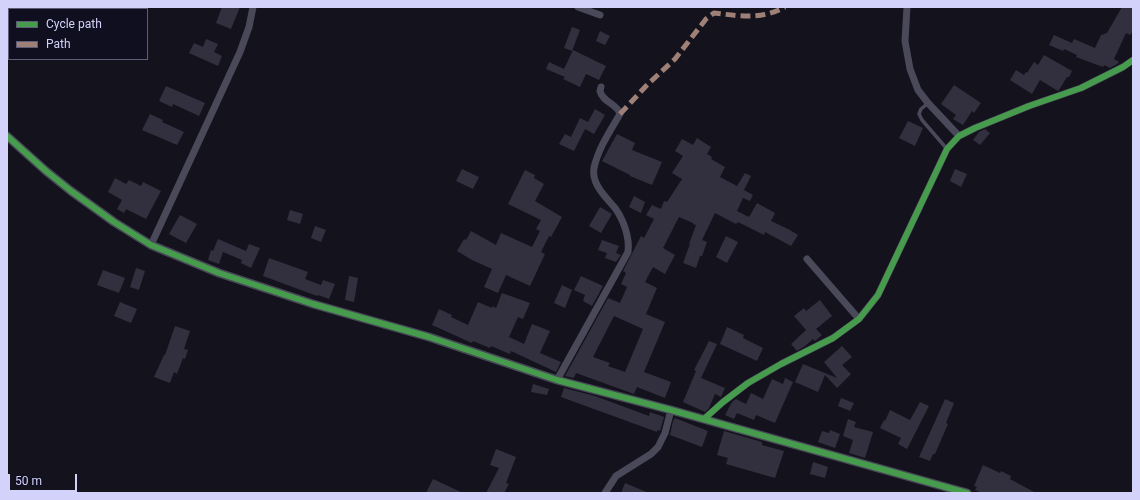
<!DOCTYPE html>
<html>
<head>
<meta charset="utf-8">
<style>
  body { margin:0 }
  #map { position:relative; width:1140px; height:500px; overflow:hidden; background:#14121c; font-family:Roboto,sans-serif }
  canvas { display:block }
  .frame { position:absolute; inset:0; border:8px solid #d2d2fa; pointer-events:none }
  .legend { position:absolute; left:8px; top:8px; width:140px; height:52px; box-sizing:border-box; background:#100f1f; border:1px solid #5e5d77; margin:0; padding:5px 7px; list-style:none; font-size:12px; color:#d2d2fa }
  .legend li { display:flex; align-items:center; gap:8px; height:20px }
  .legend b { width:20px; border:1px solid #5e5d77 }
  .scale { position:absolute; left:8px; top:474px; width:69px; height:18px; box-sizing:border-box; border:2px solid #d2d2fa; border-top:0; padding-left:5px; font-size:12px; line-height:14px; white-space:nowrap; color:#d2d2fa; -webkit-text-stroke:3px #100f1f; paint-order:stroke }
</style>
</head>
<body>
<div id="map">
<canvas width="1140" height="500"></canvas>
<div class="frame"></div>
<ul class="legend">
<li><b style="height:5px;background:#469c4c"></b>Cycle path</li>
<li><b style="height:5px;background:#9e8076"></b>Path</li>
</ul>
<div class="scale">50 m</div>
</div>
<script>
const ctx = document.querySelector('canvas').getContext('2d');
ctx.lineJoin = 'round';
function fillPath(path, color) { ctx.fillStyle = color; ctx.fill(path, 'evenodd'); }
function stroke(path, color, width, dash) { ctx.strokeStyle = color; ctx.lineWidth = width; ctx.lineCap = dash ? 'butt' : 'round'; ctx.setLineDash(dash || []); ctx.stroke(path); }
fillPath(new Path2D(`
  M 222,7 L 240,7 L 231,29 L 216,23 Z
  M 1122,7 L 1133,7 L 1133,31 L 1130,35 L 1126,33 L 1114,59 L 1119,62 L 1117,64 L 1110,68 L 1104,65 L 1103,67 L 1076,57 L 1077,55 L 1064,49 L 1063,51 L 1049,45 L 1054,35 L 1072,43 L 1074,39 L 1095,48 L 1101,35 L 1107,33 Z
  M 572,27 L 580,30 L 572,51 L 564,48 Z
  M 600,31 L 610,36 L 605,45 L 596,41 Z
  M 206,39 L 218,44 L 214,52 L 222,56 L 218,66 L 189,53 L 194,43 L 203,47 Z
  M 573,50 L 606,66 L 599,80 L 586,74 L 580,87 L 563,79 L 565,77 L 546,69 L 549,62 L 564,69 Z
  M 1044,55 L 1072,71 L 1069,77 L 1067,77 L 1059,90 L 1058,91 L 1040,80 L 1032,94 L 1010,80 L 1016,70 L 1024,75 L 1026,72 L 1027,73 L 1034,62 L 1038,65 Z
  M 954,85 L 981,103 L 974,113 L 972,111 L 963,125 L 953,119 L 956,115 L 941,104 Z
  M 166,86 L 205,103 L 199,116 L 173,104 L 172,107 L 159,101 Z
  M 595,109 L 605,115 L 594,134 L 585,129 L 574,151 L 559,144 L 565,134 L 571,137 L 580,118 L 588,122 Z
  M 150,114 L 163,120 L 162,122 L 184,132 L 177,145 L 142,130 Z
  M 908,121 L 923,128 L 915,146 L 899,138 Z
  M 985,129 L 990,133 L 980,145 L 973,140 L 979,132 Z
  M 617,134 L 635,143 L 632,150 L 662,162 L 652,185 L 630,176 L 630,175 L 602,161 Z
  M 697,138 L 711,147 L 707,154 L 712,157 L 711,159 L 725,167 L 720,177 L 737,186 L 745,173 L 751,176 L 744,190 L 753,195 L 750,201 L 743,198 L 737,211 L 749,217 L 757,203 L 775,213 L 771,221 L 788,229 L 798,235 L 791,246 L 765,232 L 764,235 L 738,222 L 736,224 L 715,213 L 702,240 L 707,242 L 702,256 L 700,256 L 696,268 L 683,263 L 690,244 L 689,244 L 696,225 L 693,224 L 693,223 L 679,217 L 663,248 L 675,255 L 665,274 L 653,267 L 645,282 L 657,288 L 646,314 L 665,322 L 644,372 L 671,382 L 665,398 L 637,387 L 634,394 L 576,373 L 574,378 L 565,376 L 608,298 L 620,303 L 627,287 L 621,284 L 626,273 L 623,271 L 641,236 L 644,238 L 654,219 L 646,215 L 652,205 L 661,209 L 664,201 L 667,202 L 682,179 L 672,173 L 683,156 L 675,151 L 682,139 L 693,145 ZM 614,316 L 643,329 L 625,372 L 608,366 L 610,363 L 593,357 Z
  M 462,169 L 479,177 L 473,189 L 456,181 Z
  M 955,169 L 967,174 L 961,187 L 950,181 Z
  M 525,170 L 535,175 L 534,178 L 544,184 L 535,201 L 562,217 L 551,237 L 549,236 L 541,252 L 545,254 L 530,286 L 506,275 L 498,293 L 484,287 L 492,269 L 472,260 L 457,251 L 464,239 L 466,240 L 471,231 L 496,245 L 501,233 L 532,247 L 540,231 L 536,229 L 541,220 L 508,204 Z
  M 115,178 L 126,184 L 129,180 L 141,186 L 143,182 L 161,191 L 146,219 L 126,209 L 124,213 L 117,209 L 122,200 L 108,192 Z
  M 634,196 L 645,202 L 641,213 L 629,207 Z
  M 600,207 L 612,214 L 601,233 L 589,226 Z
  M 290,210 L 303,214 L 300,224 L 287,220 Z
  M 180,215 L 197,224 L 186,243 L 169,234 Z
  M 315,226 L 326,230 L 321,242 L 311,238 Z
  M 726,236 L 738,242 L 727,263 L 716,257 Z
  M 218,239 L 246,251 L 249,244 L 260,248 L 251,268 L 241,263 L 242,260 L 223,252 L 219,264 L 208,260 L 211,250 L 213,251 Z
  M 602,240 L 619,246 L 616,253 L 621,255 L 616,262 L 605,258 L 607,253 L 598,250 Z
  M 269,258 L 308,272 L 305,279 L 321,285 L 323,280 L 335,284 L 329,299 L 318,295 L 317,296 L 263,276 Z
  M 136,268 L 145,271 L 139,290 L 130,287 Z
  M 103,270 L 125,278 L 119,293 L 97,285 Z
  M 349,276 L 358,278 L 354,302 L 345,300 Z
  M 581,276 L 603,286 L 592,306 L 583,301 L 585,295 L 574,290 Z
  M 562,285 L 572,290 L 565,308 L 554,303 Z
  M 502,293 L 530,303 L 523,319 L 518,317 L 509,337 L 524,344 L 532,324 L 550,331 L 540,353 L 561,362 L 556,372 L 511,351 L 510,354 L 491,346 L 490,348 L 473,341 L 472,343 L 432,325 L 439,309 L 452,315 L 451,317 L 468,325 L 478,302 L 492,308 L 492,306 L 496,308 Z
  M 820,300 L 832,316 L 816,329 L 822,335 L 815,341 L 813,339 L 805,346 L 797,351 L 791,344 L 806,330 L 794,316 L 804,308 L 806,311 Z
  M 120,302 L 137,309 L 131,323 L 114,316 Z
  M 175,326 L 190,331 L 184,349 L 188,350 L 185,359 L 183,358 L 177,374 L 174,372 L 170,383 L 154,377 L 164,355 L 165,355 Z
  M 727,327 L 744,335 L 743,338 L 763,348 L 757,361 L 720,344 Z
  M 709,341 L 717,344 L 701,378 L 725,388 L 721,397 L 715,394 L 709,408 L 705,412 L 683,402 L 696,371 L 694,370 Z
  M 842,346 L 852,357 L 842,365 L 851,374 L 837,388 L 825,375 L 818,392 L 795,382 L 803,364 L 837,378 L 824,362 Z
  M 785,378 L 793,382 L 775,423 L 756,415 L 754,420 L 737,413 L 734,419 L 725,415 L 732,402 L 736,399 L 746,404 L 751,393 L 763,399 L 772,379 L 783,384 Z
  M 533,384 L 549,389 L 547,395 L 531,392 Z
  M 564,388 L 595,396 L 649,416 L 650,412 L 664,417 L 660,431 L 657,430 L 657,432 L 561,397 Z
  M 841,398 L 854,403 L 850,411 L 838,406 Z
  M 945,399 L 954,403 L 946,423 L 948,424 L 935,454 L 933,454 L 930,461 L 919,457 Z
  M 920,402 L 929,406 L 907,449 L 898,444 L 901,438 L 880,428 L 884,420 L 885,421 L 890,410 L 910,420 Z
  M 675,418 L 708,431 L 702,447 L 670,435 L 673,421 Z
  M 848,419 L 856,422 L 854,427 L 873,432 L 865,458 L 849,453 L 853,440 L 843,436 Z
  M 830,430 L 840,434 L 835,448 L 818,442 L 822,431 L 829,433 Z
  M 724,431 L 762,442 L 762,445 L 784,451 L 775,478 L 726,464 L 728,458 L 717,455 Z
  M 496,449 L 516,457 L 506,483 L 509,484 L 504,493 L 486,493 L 499,468 L 490,465 Z
  M 813,462 L 828,467 L 825,478 L 810,474 Z
  M 983,465 L 1000,473 L 1001,471 L 1011,476 L 1010,479 L 1036,493 L 982,493 L 975,490 L 977,487 L 974,486 Z
  M 433,479 L 463,493 L 426,493 Z
  M 625,483 L 649,493 L 621,493 Z`), '#32303e');
stroke(new Path2D(`
  M 928,103 L 921,109 L 919,114 L 922,120 L 947,149`), '#49495a', 3.5);
stroke(new Path2D(`
  M 578,7 L 600,15
  M 907,7 L 905,41 L 910,69 L 918,90 L 928,103 L 959,136
  M 151,245 L 240,52 L 249,27 L 253,7
  M 807,259 L 859,319
  M 557,380 L 628,252 C 630,237 623,219 615,208 C 606,197 591,184 594,168 C 598,149 610,131 620,114 C 617,103 603,103 600,91 L 601,87
  M 704,419 L 723,402 L 748,383 L 781,364 L 833,338 L 859,319 L 878,295 L 947,149 L 959,136 L 975,128 L 1029,106 L 1081,88 L 1123,67 L 1133,60
  M 605,493 L 616,476 L 651,454 L 658,447 L 665,433 L 671,410`), '#49495a', 7);
stroke(new Path2D(`
  M 7,136 L 46,171 L 71,191 L 114,222 L 151,245 L 219,273 L 313,304 L 429,337 L 557,380 L 671,410 L 967,493`), '#49495a', 9);
stroke(new Path2D(`
  M 620,114 L 647,85 L 675,59 L 706,19 L 714,13 C 740,16 761,20 785,7`), '#9e8076', 5, [10, 5]);
stroke(new Path2D(`
  M 7,136 L 46,171 L 71,191 L 114,222 L 151,245 L 219,273 L 313,304 L 429,337 L 557,380 L 671,410 L 967,493
  M 704,419 L 723,402 L 748,383 L 781,364 L 833,338 L 859,319 L 878,295 L 947,149 L 959,136 L 975,128 L 1029,106 L 1081,88 L 1123,67 L 1133,60`), '#469c4c', 6);
</script>
</body>
</html>
